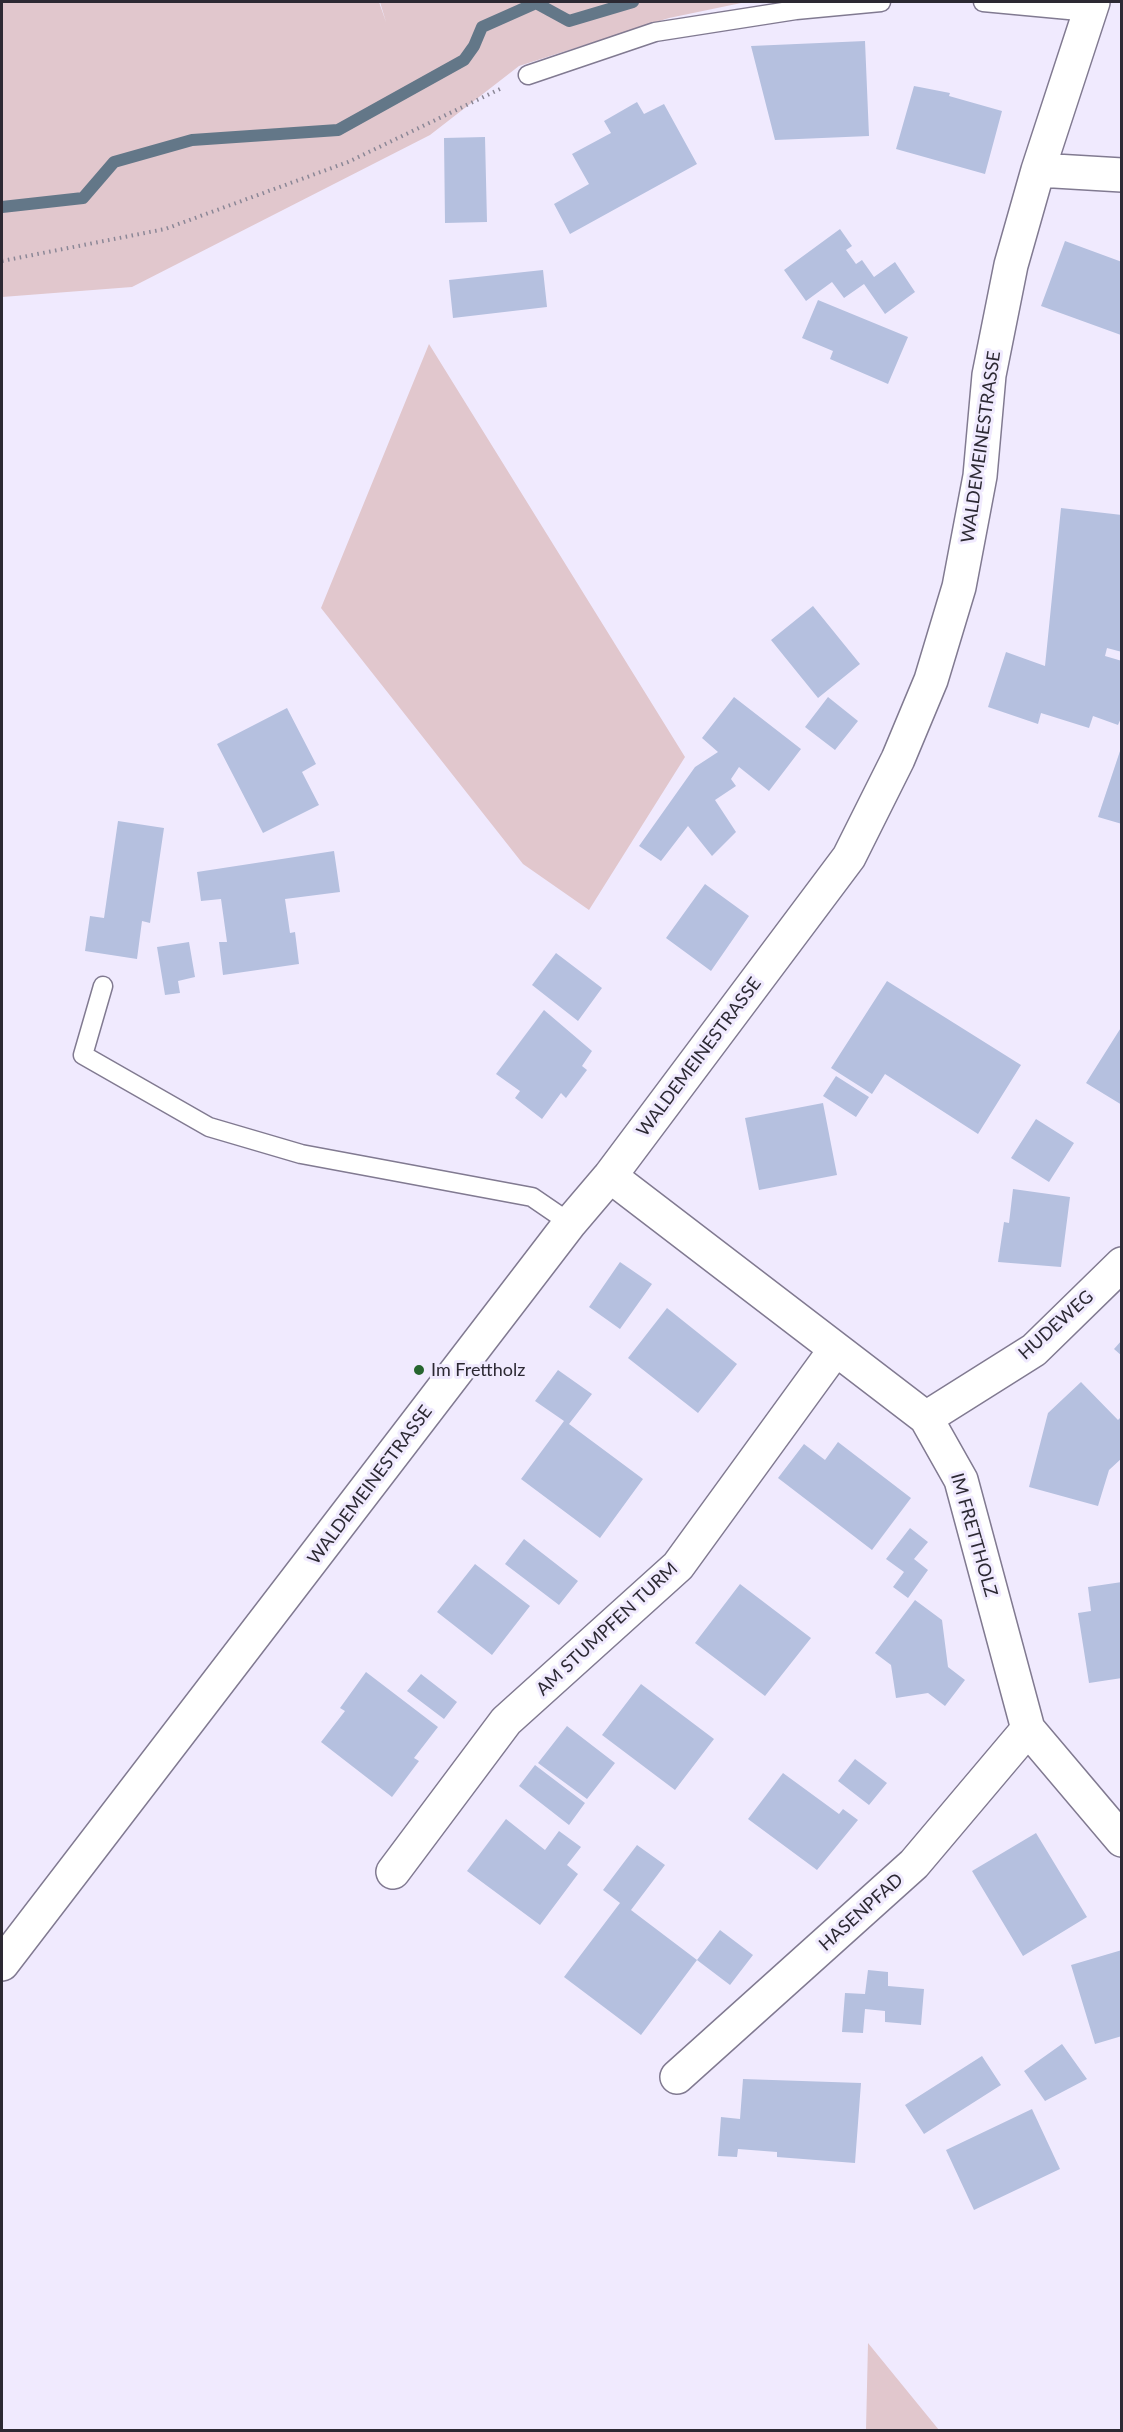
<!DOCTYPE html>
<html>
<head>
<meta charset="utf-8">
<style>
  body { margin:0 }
  #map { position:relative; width:1123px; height:2432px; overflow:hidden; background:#f0eafe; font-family:Lato,sans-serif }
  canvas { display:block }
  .frame { position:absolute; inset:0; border:3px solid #2c2933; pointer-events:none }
</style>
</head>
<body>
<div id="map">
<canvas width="1123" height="2432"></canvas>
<div class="frame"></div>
</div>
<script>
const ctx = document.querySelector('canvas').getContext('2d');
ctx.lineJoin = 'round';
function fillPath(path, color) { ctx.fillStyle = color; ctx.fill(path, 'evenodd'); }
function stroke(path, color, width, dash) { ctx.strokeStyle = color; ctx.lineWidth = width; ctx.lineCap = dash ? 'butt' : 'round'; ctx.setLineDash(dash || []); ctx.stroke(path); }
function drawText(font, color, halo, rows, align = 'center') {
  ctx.font = font + ' Lato,sans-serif'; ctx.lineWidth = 6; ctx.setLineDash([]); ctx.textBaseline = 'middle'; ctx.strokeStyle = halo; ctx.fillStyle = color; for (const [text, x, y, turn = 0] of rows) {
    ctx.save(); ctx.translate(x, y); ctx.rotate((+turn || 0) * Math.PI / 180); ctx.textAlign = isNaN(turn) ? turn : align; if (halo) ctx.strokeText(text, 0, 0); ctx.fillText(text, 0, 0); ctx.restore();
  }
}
fillPath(new Path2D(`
  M 2,2 L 379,2 L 386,22 L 380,2 L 746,2 L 669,18 L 519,66 L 430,135 L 132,287 L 2,297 Z
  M 429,344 L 685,757 L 589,910 L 523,864 L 321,608 Z
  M 868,2343 L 939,2430 L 866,2430 Z`), '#e1c7cd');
stroke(new Path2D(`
  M 2,207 L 83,198 L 114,162 L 192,140 L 338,130 L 464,60 L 474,46 L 482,27 L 536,3 L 569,21 L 633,2`), '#637788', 12);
fillPath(new Path2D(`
  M 865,41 L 869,136 L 775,140 L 751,46 Z
  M 914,86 L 950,93 L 949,96 L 1002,111 L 985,174 L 896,149 Z
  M 637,102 L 644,114 L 664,104 L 697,164 L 570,234 L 554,204 L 589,184 L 572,154 L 611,133 L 604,121 Z
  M 485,137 L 487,222 L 445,223 L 444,138 Z
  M 840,229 L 852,246 L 846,250 L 856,264 L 862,260 L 874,277 L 895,262 L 915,292 L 885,314 L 864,284 L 844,298 L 832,282 L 806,301 L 784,270 Z
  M 1065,241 L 1122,262 L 1121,335 L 1041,306 Z
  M 543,270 L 547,307 L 453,318 L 449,280 Z
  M 818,300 L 908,337 L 888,384 L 830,359 L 833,351 L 802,338 Z
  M 1061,508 L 1122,515 L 1122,652 L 1107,648 L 1105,656 L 1122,661 L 1122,716 L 1118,725 L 1093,716 L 1089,728 L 1041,713 L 1038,724 L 988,707 L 1006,652 L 1045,666 Z
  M 813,606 L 860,664 L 818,698 L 771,640 Z
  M 734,697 L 801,749 L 769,791 L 739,767 L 731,779 L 736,786 L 715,800 L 736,832 L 712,856 L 688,826 L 661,861 L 639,846 L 695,767 L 718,752 L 702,738 Z
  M 828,697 L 858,721 L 835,750 L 805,727 Z
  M 287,708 L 316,764 L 302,772 L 319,805 L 263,833 L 217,744 Z
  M 1121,748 L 1122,748 L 1122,824 L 1098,817 Z
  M 118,821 L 164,828 L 150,923 L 142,921 L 137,959 L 85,951 L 90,916 L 104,918 Z
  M 334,851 L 340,892 L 285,899 L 290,933 L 295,932 L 299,964 L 223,975 L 219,942 L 227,942 L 221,899 L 201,901 L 197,872 Z
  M 705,884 L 749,916 L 711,971 L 666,938 Z
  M 189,942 L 195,977 L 178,981 L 180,993 L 165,995 L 157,947 Z
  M 556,953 L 602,988 L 578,1021 L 532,985 Z
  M 887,981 L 1021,1065 L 978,1134 L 885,1074 L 872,1094 L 831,1068 Z
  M 544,1010 L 592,1051 L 582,1066 L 587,1070 L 566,1098 L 561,1093 L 542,1119 L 515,1098 L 520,1091 L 496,1074 Z
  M 1122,1026 L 1122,1105 L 1086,1083 Z
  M 836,1076 L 869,1097 L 856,1117 L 823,1096 Z
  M 823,1103 L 837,1175 L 759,1190 L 745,1118 Z
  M 1036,1119 L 1074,1143 L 1049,1182 L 1011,1158 Z
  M 1013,1189 L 1070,1197 L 1061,1267 L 998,1262 L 1004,1222 L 1009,1223 Z
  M 620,1262 L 652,1284 L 620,1329 L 589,1307 Z
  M 667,1308 L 737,1364 L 698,1413 L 628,1358 Z
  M 1122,1340 L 1122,1356 L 1114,1349 Z
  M 558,1370 L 592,1394 L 569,1424 L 643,1479 L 600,1538 L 521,1479 L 564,1421 L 535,1401 Z
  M 1081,1382 L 1118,1420 L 1122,1416 L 1122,1458 L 1109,1470 L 1098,1506 L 1029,1487 L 1048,1413 Z
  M 838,1442 L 911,1498 L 872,1550 L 778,1478 L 804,1444 L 825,1460 Z
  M 910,1528 L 928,1542 L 914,1559 L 928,1570 L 908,1598 L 893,1587 L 904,1572 L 886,1559 Z
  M 524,1539 L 578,1581 L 559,1605 L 505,1564 Z
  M 475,1564 L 530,1606 L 492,1655 L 437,1612 Z
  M 1122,1582 L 1122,1678 L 1089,1683 L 1078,1613 L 1091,1611 L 1088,1587 Z
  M 740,1584 L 811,1638 L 765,1696 L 695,1643 Z
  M 915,1600 L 942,1620 L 948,1667 L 965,1680 L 945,1706 L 928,1693 L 896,1698 L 891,1665 L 875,1653 Z
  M 366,1672 L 438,1727 L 414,1758 L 419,1761 L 392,1797 L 321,1742 L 345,1711 L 340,1708 Z
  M 421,1674 L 457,1702 L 444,1719 L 407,1691 Z
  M 641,1684 L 714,1739 L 675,1790 L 602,1735 Z
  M 567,1726 L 615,1763 L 587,1799 L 538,1763 Z
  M 855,1759 L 887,1783 L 869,1805 L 838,1781 Z
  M 535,1765 L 585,1803 L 569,1825 L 519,1786 Z
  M 783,1773 L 839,1814 L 843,1809 L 858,1820 L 817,1870 L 748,1819 Z
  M 506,1819 L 545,1850 L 559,1831 L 581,1847 L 567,1865 L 578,1874 L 540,1925 L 467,1871 Z
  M 1036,1833 L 1087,1917 L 1023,1956 L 972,1871 Z
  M 637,1845 L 665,1865 L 631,1910 L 697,1960 L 641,2035 L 564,1977 L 620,1903 L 603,1890 Z
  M 720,1930 L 753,1955 L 730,1985 L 697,1960 Z
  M 1122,1950 L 1122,2036 L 1095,2044 L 1071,1965 Z
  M 868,1970 L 888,1972 L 888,1986 L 924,1989 L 921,2025 L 885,2022 L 885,2011 L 865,2009 L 863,2033 L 842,2032 L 845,1993 L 865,1994 Z
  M 1062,2044 L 1087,2079 L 1045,2101 L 1024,2071 Z
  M 982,2056 L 1001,2085 L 924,2134 L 905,2105 Z
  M 743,2079 L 861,2083 L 855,2163 L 777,2157 L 777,2152 L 738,2149 L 737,2157 L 718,2156 L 721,2117 L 740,2119 Z
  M 1032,2109 L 1060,2169 L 974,2210 L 946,2150 Z`), '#b5c0df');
const service = new Path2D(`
  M 983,2 L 1090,12
  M 528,75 L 655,32 L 796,10 L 881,2
  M 103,986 L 83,1055 L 209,1127 L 301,1154 L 532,1197 L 570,1223`);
const minor = new Path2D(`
  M 1038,170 L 1122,175
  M 610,1176 L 926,1418 L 961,1480 L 1028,1729 L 1122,1840
  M 926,1418 L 1034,1350 L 1122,1264
  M 393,1872 L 506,1721 L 678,1566 L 835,1350
  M 2,1964 L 570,1223 L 610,1176 L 849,857 L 898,759 L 931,680 L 959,587 L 980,476 L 989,375 L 1011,265 L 1038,170 L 1093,2
  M 677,2077 L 914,1864 L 1028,1729`);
stroke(service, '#817a91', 21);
stroke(minor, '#817a91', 36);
stroke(new Path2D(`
  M 2,261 L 165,229 L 348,162 L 500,89`), '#8b8796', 4, [1.5, 4.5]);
stroke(service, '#fff', 18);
stroke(minor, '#fff', 33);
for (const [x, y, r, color] of [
  [419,1370,6,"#26652e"]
]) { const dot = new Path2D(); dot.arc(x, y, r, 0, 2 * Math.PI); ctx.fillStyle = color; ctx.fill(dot); stroke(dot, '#f0eafe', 2); }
drawText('18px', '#2c2933', '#f0eafe', [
  ["WALDEMEINESTRASSE",981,447,-82],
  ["WALDEMEINESTRASSE",699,1057,-53],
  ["HUDEWEG",1056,1325,-42],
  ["WALDEMEINESTRASSE",370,1485,-53],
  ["IM FRETTHOLZ",974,1535,74],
  ["AM STUMPFEN TURM",607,1629,-43],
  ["HASENPFAD",861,1912,-42]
]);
drawText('18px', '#2c2933', '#f0eafe', [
  ["Im Frettholz",431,1370]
], 'left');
</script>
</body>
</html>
